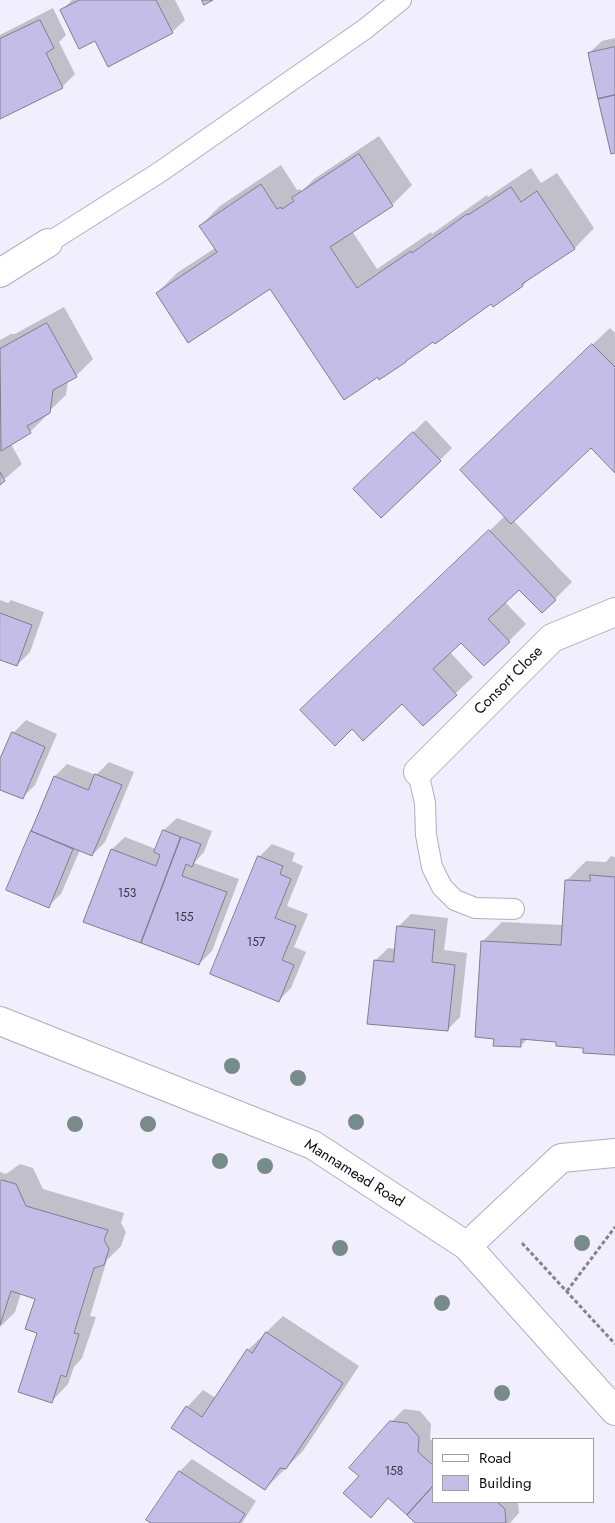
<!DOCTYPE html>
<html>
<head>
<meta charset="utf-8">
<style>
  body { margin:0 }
  #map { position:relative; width:615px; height:1523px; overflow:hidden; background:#f1effd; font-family:Jost,sans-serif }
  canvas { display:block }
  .legend { position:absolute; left:432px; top:1438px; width:162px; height:65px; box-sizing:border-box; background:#fff; border:1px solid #9e9da0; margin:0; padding:6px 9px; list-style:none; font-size:15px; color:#0c0b11 }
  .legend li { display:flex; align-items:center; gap:10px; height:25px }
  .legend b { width:25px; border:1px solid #9e9da0 }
</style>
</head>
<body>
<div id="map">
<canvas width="615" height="1523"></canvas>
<ul class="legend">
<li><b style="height:6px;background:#fff"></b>Road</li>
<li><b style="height:14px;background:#c4bde7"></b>Building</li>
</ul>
</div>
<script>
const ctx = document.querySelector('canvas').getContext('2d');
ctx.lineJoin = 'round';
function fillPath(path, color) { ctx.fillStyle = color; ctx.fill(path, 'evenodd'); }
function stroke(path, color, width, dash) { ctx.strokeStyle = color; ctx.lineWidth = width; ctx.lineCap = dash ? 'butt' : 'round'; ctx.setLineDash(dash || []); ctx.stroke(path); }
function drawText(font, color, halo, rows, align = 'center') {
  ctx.font = font + ' Jost,sans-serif'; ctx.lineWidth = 4; ctx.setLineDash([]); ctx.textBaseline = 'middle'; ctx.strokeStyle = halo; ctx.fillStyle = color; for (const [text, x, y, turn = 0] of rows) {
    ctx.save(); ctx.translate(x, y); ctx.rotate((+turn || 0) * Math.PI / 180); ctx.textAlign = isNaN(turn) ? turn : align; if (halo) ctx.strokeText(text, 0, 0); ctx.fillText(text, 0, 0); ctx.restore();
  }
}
fillPath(new Path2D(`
  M 72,0 L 175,0 L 185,20 L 172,32 L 96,39 L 61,11 Z
  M 53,8 L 66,35 L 59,42 L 75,74 L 62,87 L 0,118 L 0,35 Z
  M 615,38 L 615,152 L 589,53 L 602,41 Z
  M 379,136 L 412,185 L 392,205 L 352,231 L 377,269 L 431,232 L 432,234 L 487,195 L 488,197 L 531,168 L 541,183 L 557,173 L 594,228 L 575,248 L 533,276 L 523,285 L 492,303 L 270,287 L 157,293 L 177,273 L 215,248 L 200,226 L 220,206 L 281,165 L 297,190 L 300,189 L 302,191 L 314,179 Z
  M 64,307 L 93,359 L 76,376 L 68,380 L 66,395 L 46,414 L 47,415 L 30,432 L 11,444 L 22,464 L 0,483 L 0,340 L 11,334 L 15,334 Z
  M 610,328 L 615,333 L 615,471 L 591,446 L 513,520 L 572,582 L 542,612 L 519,588 L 505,602 L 526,624 L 509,641 L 461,641 L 450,652 L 473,677 L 423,724 L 402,702 L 319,693 L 505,516 L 478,453 Z
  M 426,420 L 452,448 L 440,460 L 368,476 Z
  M 0,600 L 8,603 L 11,600 L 44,612 L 30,652 L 17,665 L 0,659 Z
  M 26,720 L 57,734 L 35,785 L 22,798 L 0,788 L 0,762 L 13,733 Z
  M 109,762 L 134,772 L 105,842 L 92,855 L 80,850 L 61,894 L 48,906 L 7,889 L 55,776 L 67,764 L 96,775 Z
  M 177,818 L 212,831 L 204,852 L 194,863 L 239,879 L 212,951 L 199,964 L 112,849 L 125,837 L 156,849 L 164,830 Z
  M 272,844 L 295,853 L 292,861 L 303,866 L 287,906 L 308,914 L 294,947 L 306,952 L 291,988 L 278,1001 L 259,857 Z
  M 611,856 L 615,857 L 615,1054 L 558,1041 L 528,1039 L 520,1046 L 483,941 L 502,922 L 563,925 L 567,880 L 586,861 L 606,862 Z
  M 411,914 L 448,918 L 444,950 L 467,953 L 460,1017 L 447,1030 L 375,961 L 388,948 L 396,949 L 398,927 Z
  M 20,1164 L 33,1168 L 43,1189 L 124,1213 L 121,1223 L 126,1232 L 121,1246 L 107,1260 L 90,1316 L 96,1317 L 82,1358 L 74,1367 L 68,1384 L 52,1401 L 39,1332 L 37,1298 L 21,1293 L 15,1312 L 0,1327 L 0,1172 L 6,1174 Z
  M 283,1316 L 359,1366 L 303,1451 L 265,1489 L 187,1407 L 203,1390 L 216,1398 L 248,1350 Z
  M 404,1409 L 420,1411 L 431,1424 L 430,1439 L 434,1442 L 434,1502 L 518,1502 L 519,1513 L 510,1523 L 416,1523 L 389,1497 L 360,1476 L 391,1422 Z
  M 192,1459 L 256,1501 L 242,1523 L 153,1523 L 148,1519 L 180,1471 Z`), '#0003');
const building = new Path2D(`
  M 80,0 L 156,0 L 173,33 L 108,67 L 95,41 L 79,49 L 60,10 Z
  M 202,0 L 213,0 L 204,5 Z
  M 40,20 L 54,48 L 46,53 L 63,88 L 0,119 L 0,39 Z
  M 615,47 L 615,95 L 598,99 L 588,53 Z
  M 615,95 L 615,153 L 611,154 L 598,99 Z
  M 359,154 L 393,206 L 330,247 L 357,288 L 411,251 L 412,253 L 467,214 L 468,215 L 511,187 L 521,202 L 537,191 L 575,249 L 522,284 L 523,286 L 493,307 L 491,304 L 435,344 L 433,342 L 406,361 L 406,362 L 379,380 L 378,377 L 344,400 L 270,289 L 188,343 L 156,293 L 217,252 L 199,226 L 261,184 L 277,209 L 281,207 L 282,209 L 294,201 L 292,198 Z
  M 47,323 L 77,377 L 53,390 L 50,413 L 27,426 L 31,433 L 1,451 L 0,349 Z
  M 592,344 L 615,367 L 615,473 L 591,448 L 511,524 L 460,470 Z
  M 413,432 L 441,461 L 381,518 L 353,489 Z
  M 0,472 L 5,481 L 0,485 Z
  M 489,530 L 556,600 L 542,613 L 519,590 L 488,619 L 510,642 L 484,666 L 461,643 L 433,669 L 457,695 L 423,726 L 402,704 L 363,741 L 352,729 L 335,746 L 300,710 Z
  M 0,613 L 32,625 L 17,666 L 0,660 Z
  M 12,732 L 45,747 L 23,799 L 0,790 L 0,759 Z
  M 95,774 L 122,785 L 92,856 L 31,831 L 54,776 L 88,790 Z
  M 163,830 L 181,837 L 141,943 L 83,922 L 111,849 L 156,866 L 160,855 L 154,852 Z
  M 31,831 L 73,849 L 49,908 L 6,890 Z
  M 181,837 L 201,844 L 192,867 L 186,864 L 182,876 L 227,892 L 199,965 L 141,943 Z
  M 258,856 L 283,866 L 280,874 L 291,879 L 275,918 L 296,926 L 282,960 L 294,965 L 279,1002 L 210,974 Z
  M 590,875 L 615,877 L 615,1055 L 583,1053 L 583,1048 L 556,1046 L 556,1042 L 521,1039 L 521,1047 L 493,1046 L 494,1039 L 475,1037 L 481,941 L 561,945 L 565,880 L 590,881 Z
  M 397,926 L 435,930 L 432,962 L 455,965 L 448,1031 L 367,1024 L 374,960 L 393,962 Z
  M 2,1180 L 16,1184 L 26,1206 L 108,1230 L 104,1240 L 109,1249 L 104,1265 L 94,1268 L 74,1333 L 79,1334 L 66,1377 L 61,1375 L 52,1403 L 18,1392 L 37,1333 L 25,1329 L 35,1299 L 11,1291 L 0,1325 L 0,1182 Z
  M 266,1332 L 343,1383 L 286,1469 L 280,1468 L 265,1490 L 171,1428 L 186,1406 L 202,1417 L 247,1349 L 252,1353 Z
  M 390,1421 L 407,1423 L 419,1437 L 418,1452 L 434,1466 L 434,1485 L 407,1515 L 388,1498 L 371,1518 L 343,1493 L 359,1476 L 349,1468 Z
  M 179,1471 L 245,1514 L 239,1523 L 151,1523 L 146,1520 Z
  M 434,1485 L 434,1502 L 497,1502 L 505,1509 L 506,1523 L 415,1523 L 407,1515 Z`);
fillPath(building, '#c4bde7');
stroke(building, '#807d8d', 1);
const lane = new Path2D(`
  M 48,243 L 160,172 L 365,29 L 401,0
  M 418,772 L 425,803 L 426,835 L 432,867 L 442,887 L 455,900 L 475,908 L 514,909`);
const street = new Path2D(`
  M 0,273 L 48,243
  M 418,772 L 552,638 L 615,612
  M 467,1246 L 561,1158 L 615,1153`);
const secondary = new Path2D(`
  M 0,1021 L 313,1145 L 467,1246 L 615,1411`);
stroke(lane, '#b0aebf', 22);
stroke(street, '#b0aebf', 30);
stroke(secondary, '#b0aebf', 30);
stroke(new Path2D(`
  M 522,1243 L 615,1344
  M 567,1291 L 615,1227`), '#84828c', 3, [4, 2.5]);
stroke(lane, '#fff', 20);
stroke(street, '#fff', 28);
stroke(secondary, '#fff', 28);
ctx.fillStyle = '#778c8a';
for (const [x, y] of [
  [232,1066],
  [298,1078],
  [356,1122],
  [75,1124],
  [148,1124],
  [220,1161],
  [265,1166],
  [582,1243],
  [340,1248],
  [442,1303],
  [502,1393]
]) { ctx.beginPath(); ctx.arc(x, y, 8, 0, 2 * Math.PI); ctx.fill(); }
drawText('12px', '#3a3846', null, [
  ["153",127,894],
  ["155",184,918],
  ["157",256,943],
  ["158",394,1472]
]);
drawText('15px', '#0c0b11', '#fff', [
  ["Consort Close",509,681,-45],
  ["Mannamead Road",354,1174,32]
]);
</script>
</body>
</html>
